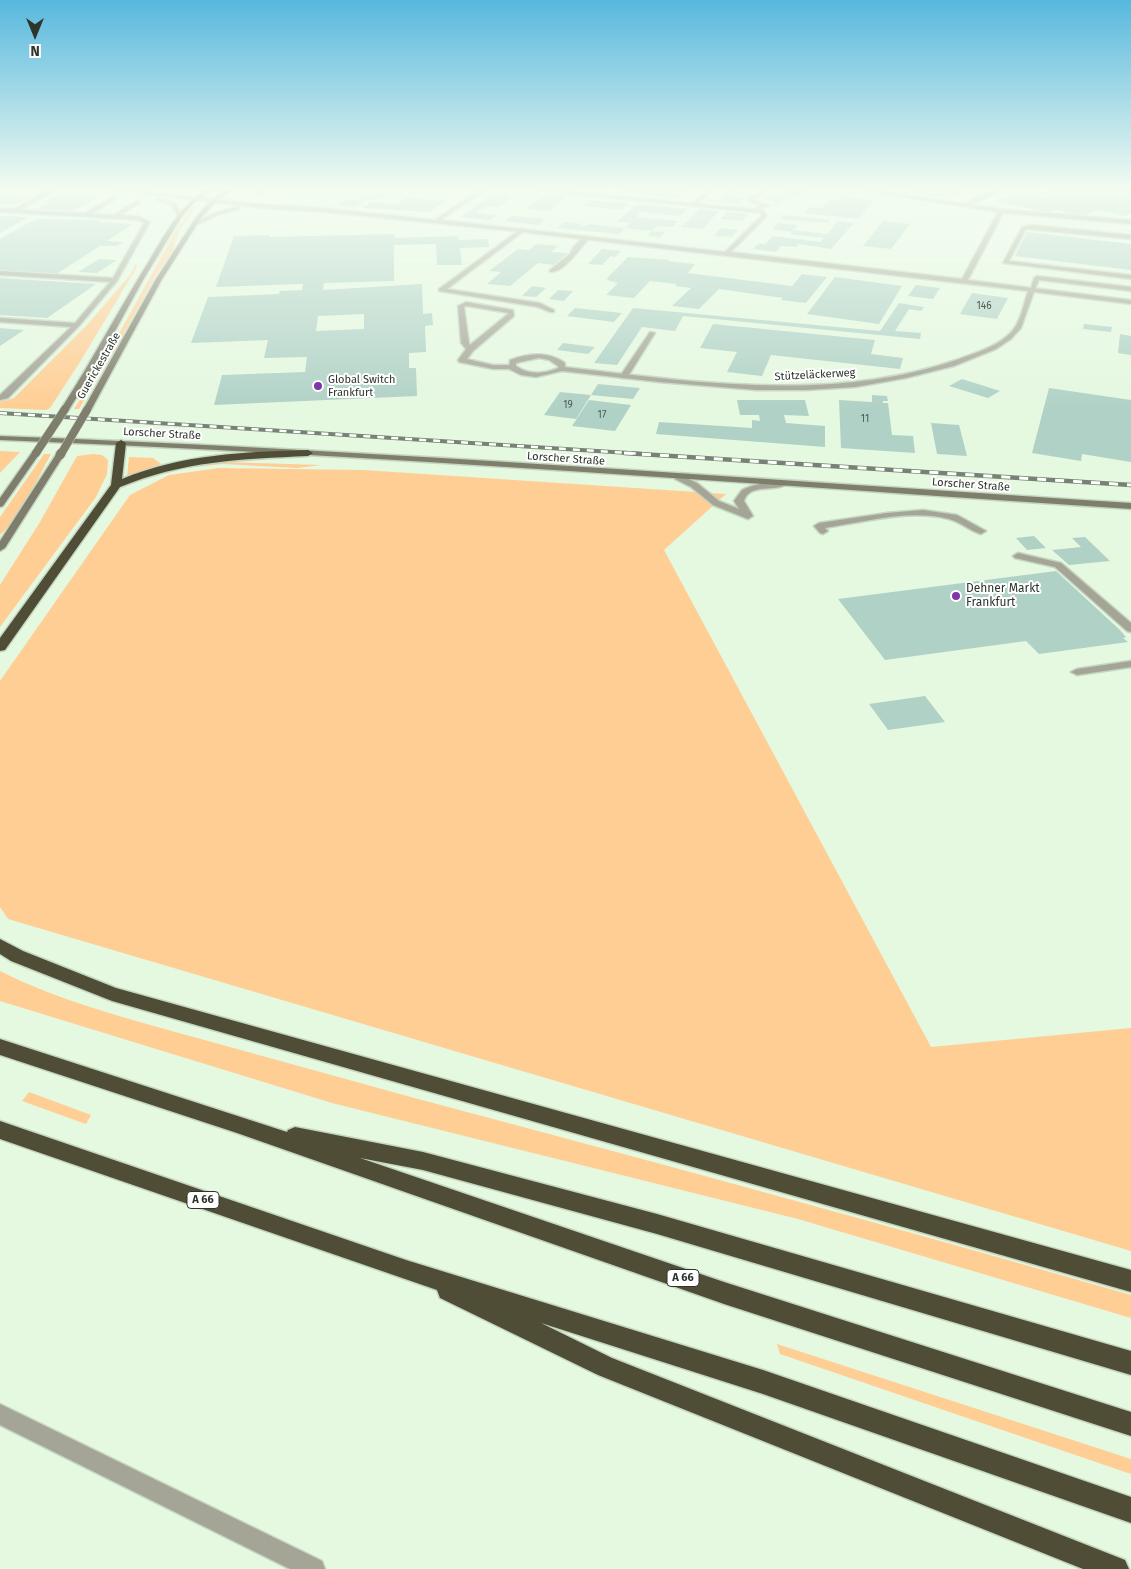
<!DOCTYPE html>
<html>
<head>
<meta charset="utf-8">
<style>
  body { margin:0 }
  #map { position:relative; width:1131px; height:1569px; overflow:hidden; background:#e5f8e0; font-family:"Fira Sans",sans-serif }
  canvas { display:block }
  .north { position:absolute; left:10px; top:10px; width:50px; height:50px; -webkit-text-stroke:4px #fff; paint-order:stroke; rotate:180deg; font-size:14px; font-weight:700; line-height:20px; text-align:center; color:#2d352c }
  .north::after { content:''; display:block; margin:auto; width:18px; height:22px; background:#2d352c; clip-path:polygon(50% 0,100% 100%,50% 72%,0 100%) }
</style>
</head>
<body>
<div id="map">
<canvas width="1131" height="1569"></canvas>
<div class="north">N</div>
</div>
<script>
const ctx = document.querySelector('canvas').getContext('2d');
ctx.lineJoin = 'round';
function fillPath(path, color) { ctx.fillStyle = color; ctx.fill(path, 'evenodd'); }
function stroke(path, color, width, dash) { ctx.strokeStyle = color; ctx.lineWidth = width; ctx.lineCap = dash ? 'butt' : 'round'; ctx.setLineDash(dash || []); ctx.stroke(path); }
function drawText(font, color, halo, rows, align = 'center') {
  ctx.font = font + ' "Fira Sans",sans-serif'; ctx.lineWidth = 4; ctx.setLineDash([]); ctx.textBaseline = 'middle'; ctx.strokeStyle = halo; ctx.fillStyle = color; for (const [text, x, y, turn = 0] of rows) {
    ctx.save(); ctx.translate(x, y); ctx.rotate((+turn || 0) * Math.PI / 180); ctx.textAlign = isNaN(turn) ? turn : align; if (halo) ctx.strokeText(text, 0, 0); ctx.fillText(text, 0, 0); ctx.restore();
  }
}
fillPath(new Path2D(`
  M 193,206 L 197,206 L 179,231 L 172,252 L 156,275 L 113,353 L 110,355 L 110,358 L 79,409 L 74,409 L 101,366 L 175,232 Z
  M 136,263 L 137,266 L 134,272 L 80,362 L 50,408 L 46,410 L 0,408 L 0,402 L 14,398 L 87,325 L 130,275 Z
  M 0,451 L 20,452 L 0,473 Z
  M 44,454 L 51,454 C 36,481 23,514 0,535 L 0,517 Z
  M 93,454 L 102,455 L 108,460 L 107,474 L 96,497 L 0,627 L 0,585 L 40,522 L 77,456 Z
  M 129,457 L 153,458 L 161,464 L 127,477 Z
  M 222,462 L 321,465 L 297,468 L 223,464 L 183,468 L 206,463 Z
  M 219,468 L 363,470 L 726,494 L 664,550 L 931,1047 L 1131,1028 L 1131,1251 L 8,919 L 0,907 L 0,681 L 130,495 L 169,475 Z
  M 0,971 C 59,1001 126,1018 190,1036 C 266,1057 342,1078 418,1099 C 656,1162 894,1227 1131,1295 L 1131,1318 L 798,1219 L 332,1103 L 0,1001 Z
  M 29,1092 L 91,1115 L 86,1124 L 22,1101 Z
  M 777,1344 L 1131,1459 L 1131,1474 L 780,1354 Z`), '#ffce94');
fillPath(new Path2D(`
  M 259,190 L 261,190 L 276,191 L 265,197 L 248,195 Z
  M 613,190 L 688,190 L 679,198 Z
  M 730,190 L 742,190 L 737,195 L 730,195 L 728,197 L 744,198 L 738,204 L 705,202 L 709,198 L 720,200 Z
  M 787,190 L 816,190 L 776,203 L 759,198 Z
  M 903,190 L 960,190 L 969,192 L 954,197 L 942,195 L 934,197 Z
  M 1044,190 L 1131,190 L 1131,213 L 1126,216 L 1097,210 L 1083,216 L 1056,210 L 1048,213 L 995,201 L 1017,193 L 1044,198 L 1057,193 Z
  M 384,192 L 392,194 L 365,201 L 358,198 Z
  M 0,193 L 11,194 L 34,195 L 15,205 L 0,204 Z
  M 57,195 L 99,197 L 72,211 L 37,209 L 48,202 L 44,202 Z
  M 492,195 L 512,197 L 498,207 L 486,206 L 476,213 L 497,215 L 490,220 L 461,217 Z
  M 544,195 L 566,197 L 549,211 L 526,209 Z
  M 841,196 L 874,200 L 858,219 L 803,213 L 809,207 L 823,208 L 831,199 L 838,200 Z
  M 407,197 L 447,201 L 429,212 L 362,208 L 371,202 L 395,204 Z
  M 346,199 L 365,201 L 356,207 L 337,205 Z
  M 591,200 L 609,202 L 628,203 L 621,210 L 584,206 Z
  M 635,205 L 656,206 L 687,209 L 681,216 L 641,212 L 636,217 L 678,221 L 672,227 L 657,226 L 652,231 L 625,228 L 630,223 L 617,222 Z
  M 699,209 L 719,211 L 703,229 L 681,227 Z
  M 727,212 L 748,214 L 742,221 L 721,219 Z
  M 783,215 L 830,220 L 828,223 L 780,219 Z
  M 0,216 L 28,217 L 0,233 Z
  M 512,216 L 528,217 L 546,219 L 538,225 L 504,221 Z
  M 36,219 L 101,220 L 97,222 L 133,224 L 107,241 L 123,242 L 117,246 L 100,246 L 55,275 L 0,272 L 0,239 Z
  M 838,221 L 854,223 L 831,249 L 799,244 L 796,247 L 781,246 L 776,252 L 753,249 L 759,243 L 765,244 L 773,236 L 820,242 L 824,238 L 789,234 L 792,232 L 772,229 L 778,223 L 798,225 L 793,230 L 827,234 Z
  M 883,221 L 910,224 L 891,249 L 863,246 Z
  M 565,222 L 582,224 L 579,226 L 586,226 L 588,224 L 625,228 L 619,234 L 557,228 Z
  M 721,228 L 738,230 L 732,237 L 714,236 Z
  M 652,231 L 665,232 L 660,237 L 647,236 Z
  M 1027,232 L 1131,244 L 1131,270 L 1015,256 Z
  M 395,234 L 395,238 L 458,236 L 459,240 L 488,239 L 489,247 L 460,248 L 462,265 L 437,265 L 436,244 L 394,245 L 394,281 L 324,283 L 323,290 L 422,284 L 423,314 L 432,313 L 433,325 L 425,326 L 426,352 L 409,353 L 409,368 L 416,368 L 417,396 L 214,405 L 222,375 L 305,372 L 307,357 L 264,358 L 268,340 L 191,343 L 208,297 L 279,294 L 280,291 L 302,290 L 303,284 L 216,287 L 234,236 L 270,235 L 269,237 ZM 364,314 L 364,329 L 316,331 L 318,316 Z
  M 536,244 L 558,246 L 551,252 L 568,253 L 554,265 L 538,263 L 510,286 L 487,284 L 501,272 L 489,271 L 518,249 L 529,250 Z
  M 602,249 L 621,251 L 615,257 L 611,256 L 602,265 L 588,264 Z
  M 628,257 L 670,260 L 668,261 L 695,264 L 688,273 L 792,286 L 802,274 L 827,277 L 806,303 L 781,300 L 783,298 L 719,289 L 699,309 L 672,306 L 691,288 L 675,286 L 677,284 L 650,281 L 634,298 L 606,295 L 618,283 L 607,280 L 608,277 Z
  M 99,259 L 117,260 L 97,273 L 78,272 Z
  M 835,277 L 902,286 L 879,324 L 807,314 Z
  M 0,278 L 96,284 L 47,318 L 0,315 Z
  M 916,285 L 940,288 L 933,299 L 908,296 Z
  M 532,286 L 546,288 L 536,297 L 522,296 Z
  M 558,290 L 573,291 L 564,301 L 549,299 Z
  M 972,293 L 1008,298 L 997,319 L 960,314 Z
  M 899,303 L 924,307 L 921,311 L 909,309 L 895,331 L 921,333 L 920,339 L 683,316 L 675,331 L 642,327 L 617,365 L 594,363 L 633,308 L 880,331 Z
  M 575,308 L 622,313 L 614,322 L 567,316 Z
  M 713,324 L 875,340 L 871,354 L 903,358 L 900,369 L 771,355 L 762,376 L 727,372 L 737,352 L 700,348 Z
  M 1084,324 L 1112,327 L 1111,332 L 1083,329 Z
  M 0,328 L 24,330 L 0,346 Z
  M 1120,334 L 1131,336 L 1131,355 L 1118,353 Z
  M 563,343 L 595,347 L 588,354 L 557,350 Z
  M 962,379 L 1000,391 L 988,398 L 949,386 Z
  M 598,384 L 640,388 L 633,399 L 591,395 Z
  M 1049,388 L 1131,400 L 1131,462 L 1082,454 L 1081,461 L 1032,453 Z
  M 560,392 L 591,395 L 576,419 L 544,415 Z
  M 872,395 L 887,396 L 888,401 L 883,401 L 883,403 L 888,403 L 892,435 L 913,436 L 915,453 L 841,448 L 839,400 L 872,402 Z
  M 589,400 L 631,405 L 615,431 L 572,426 Z
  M 737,400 L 805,400 L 809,416 L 784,415 L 786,423 L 825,426 L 825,447 L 656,434 L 659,422 L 752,428 L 752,420 L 760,421 L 759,415 L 740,415 Z
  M 931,423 L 959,425 L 967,456 L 937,454 Z
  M 1034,536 L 1046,548 L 1027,550 L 1016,538 Z
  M 1085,537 L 1110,561 L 1069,565 L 1052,550 L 1081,547 L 1072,538 Z
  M 1056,571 L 1120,630 L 1126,637 L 1123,638 L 1128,642 L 1039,654 L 1026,641 L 885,660 L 838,599 Z
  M 925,696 L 945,722 L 888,730 L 869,704 Z`), '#b0d1c6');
const service = new Path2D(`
  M 48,190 L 55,190 L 21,210 L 85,213 L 114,196 L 116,199 L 92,214 L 113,215 L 138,200 L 140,203 L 120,215 L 138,216 L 150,222 L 117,281 L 79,326 L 8,398 L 0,400 L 0,395 L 71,327 L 0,322 L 0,318 L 75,323 L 110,282 L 0,275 L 0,271 L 113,278 L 144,223 L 137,220 L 0,212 L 0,208 L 14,209 Z
  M 708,190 L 714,190 L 696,206 L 692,206 L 692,204 Z
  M 762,190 L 769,190 L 754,200 L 769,206 L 753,211 L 753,209 L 761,206 L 750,202 L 748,198 Z
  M 1032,225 L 1131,235 L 1131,239 L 1026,229 L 1009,261 L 1131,275 L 1131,279 L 1003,263 L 1022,227 Z
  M 522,228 L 524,231 L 447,289 L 540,303 L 554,310 L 554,312 L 550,312 L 538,307 L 439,291 L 439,289 Z
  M 585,236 L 590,237 C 581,247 564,273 550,272 L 550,270 L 570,254 L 574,246 Z
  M 1037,276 L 1131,287 L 1131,291 L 1039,280 L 1034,291 L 1030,291 L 1034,278 Z
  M 466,302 L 513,310 L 514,316 L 473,351 L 467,359 L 493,365 L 515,365 L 515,369 L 493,369 L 459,362 L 458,360 L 466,349 L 461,343 L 458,306 ZM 467,306 L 508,313 L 508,314 L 470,345 L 469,343 L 464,307 Z
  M 650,332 L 655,333 L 627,378 L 621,378 L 620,376 Z
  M 678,474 L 697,483 L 719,501 L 739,509 L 734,501 L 742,490 C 751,485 779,478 787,484 C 775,493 750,482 744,501 L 753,516 L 748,519 L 713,505 L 691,487 L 675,479 L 675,475 Z
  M 923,510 L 957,515 L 986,531 L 981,534 C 970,531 961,522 949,519 C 909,509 865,522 825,528 L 828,531 L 823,534 L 820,533 L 814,526 L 819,523 L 887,513 Z
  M 1018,553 L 1061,563 L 1131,623 L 1131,632 L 1127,631 L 1055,567 L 1015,558 L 1013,556 Z
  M 1131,661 L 1131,667 L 1077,675 L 1071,672 L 1077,669 Z
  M 0,1404 L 322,1561 L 325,1569 L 290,1569 L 0,1425 Z`);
const minor = new Path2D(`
  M 114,190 L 130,190 L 259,204 L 324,208 L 435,220 L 479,190 L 485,190 L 441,220 L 725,252 L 762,215 L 761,213 L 536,190 L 553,190 L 763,210 L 767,216 L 731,252 L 962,279 L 998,212 L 861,190 L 873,190 L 965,204 C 976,197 988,190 1002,190 L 971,205 L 1001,209 L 1131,220 L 1131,224 L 1003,213 L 968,280 L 1131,300 L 1131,304 L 1034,292 L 1021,328 L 1011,339 L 996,349 L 954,366 L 906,378 L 855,387 L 806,390 L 757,390 L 659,382 L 562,371 L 536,377 L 521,375 L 509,369 L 510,360 C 529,353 548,351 565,363 L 565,367 C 694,382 830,403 956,360 C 975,353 1000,346 1013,330 C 1021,320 1024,303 1028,291 L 522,232 L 324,212 L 259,208 ZM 539,358 L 549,360 L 558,366 L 558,368 C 544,374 529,375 516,366 L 516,363 Z
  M 157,198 L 175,203 L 182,216 L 178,216 L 171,205 L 157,200 Z
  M 238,206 L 240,209 L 221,214 L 196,225 L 191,224 L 217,212 Z`);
const secondary = new Path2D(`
  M 206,190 L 212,190 L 197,200 L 182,216 L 143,280 L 92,373 L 68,411 L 62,411 L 61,409 C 92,361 119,309 149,261 C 165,234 179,207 206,190 Z
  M 225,190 L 231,190 L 214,204 L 201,218 L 162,279 L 91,410 L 84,412 L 83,410 L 156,279 L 197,216 L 210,201 Z
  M 0,436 C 377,450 754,479 1131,503 L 1131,509 C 754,484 377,455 0,440 Z
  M 33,451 L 40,453 L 3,506 L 0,507 L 0,498 Z
  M 57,453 L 64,455 L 5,548 L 0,551 L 0,541 Z`);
const motorway = new Path2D(`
  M 121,440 L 126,443 L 122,479 C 182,454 245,452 308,450 L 313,453 L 308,456 C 240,459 184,461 120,487 L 5,650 L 0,651 L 0,638 L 111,485 L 116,443 Z
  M 0,939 L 23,951 L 116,988 L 1131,1270 L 1131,1292 L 112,1001 L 11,961 L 0,954 Z
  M 0,1039 L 287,1132 L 288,1130 L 295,1127 L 423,1152 L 657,1214 L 1131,1351 L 1131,1375 L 657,1234 L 423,1170 L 360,1158 L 724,1282 L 1131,1412 L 1131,1436 L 724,1304 L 237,1133 L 0,1055 Z
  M 0,1121 L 406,1260 L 763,1370 L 1131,1497 L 1131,1523 L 763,1394 L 541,1323 L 612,1358 L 1125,1560 L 1129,1569 L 1083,1569 L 598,1375 L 440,1298 L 437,1290 L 0,1139 Z`);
stroke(service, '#c4d5c0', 3);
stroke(minor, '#c4d5c0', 3);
stroke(secondary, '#c4d5c0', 3);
stroke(motorway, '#c4d5c0', 3);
fillPath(service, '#a4a497');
fillPath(minor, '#a4a497');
fillPath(secondary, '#7f7e6d');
fillPath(motorway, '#4f4d35');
const railFar1 = new Path2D(`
  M 0,413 L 644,454`);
const rail = new Path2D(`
  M 624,453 L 1131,485`);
stroke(railFar1, '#768273', 4);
stroke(rail, '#768273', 4.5);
stroke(railFar1, '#fff', 2.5, [7]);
stroke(rail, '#fff', 3, [9]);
const secondaryBridgeFar1 = new Path2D(`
  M 36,453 L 65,409
  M 61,454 L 87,410`);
const secondaryBridge = new Path2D(`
  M 60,455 L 61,453`);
stroke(secondaryBridgeFar1, '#c4d5c0', 9, []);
stroke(secondaryBridge, '#c4d5c0', 11, []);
stroke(secondaryBridgeFar1, '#7f7e6d', 8);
stroke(secondaryBridge, '#7f7e6d', 9);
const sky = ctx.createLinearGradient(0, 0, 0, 410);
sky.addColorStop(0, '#57b8de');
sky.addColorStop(0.46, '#f3fcf1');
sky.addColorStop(1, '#f3fcf100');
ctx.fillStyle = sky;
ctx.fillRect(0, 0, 1131, 410);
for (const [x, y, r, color] of [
  [318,386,5,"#7e35a7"],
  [956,596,5,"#7e35a7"]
]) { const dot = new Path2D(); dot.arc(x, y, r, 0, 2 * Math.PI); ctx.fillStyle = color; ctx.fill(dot); stroke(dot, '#fff', 2); }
drawText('10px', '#4e5c52', null, [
  ["146",984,306],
  ["19",568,405],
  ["17",602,415],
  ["11",865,419]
]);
drawText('11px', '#2d352c', '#fff', [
  ["Guerickestraße",99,366,-60],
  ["Stützeläckerweg",815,375,-3],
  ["Lorscher Straße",162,434,3],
  ["Lorscher Straße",566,459,4],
  ["Lorscher Straße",971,485,4]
]);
drawText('11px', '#2d352c', '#fff', [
  ["Global Switch",328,380],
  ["Frankfurt",328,393]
], 'left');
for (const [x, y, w] of [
  [203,1200,32],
  [683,1278,32]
]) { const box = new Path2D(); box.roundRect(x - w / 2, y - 8.5, w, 17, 4); ctx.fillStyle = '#fff'; ctx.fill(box); stroke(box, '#2d352c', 1); }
drawText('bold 11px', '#2d352c', null, [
  ["A 66",203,1200],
  ["A 66",683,1278]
]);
drawText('12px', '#2d352c', '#fff', [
  ["Dehner Markt",966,589],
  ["Frankfurt",966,603]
], 'left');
</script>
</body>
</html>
